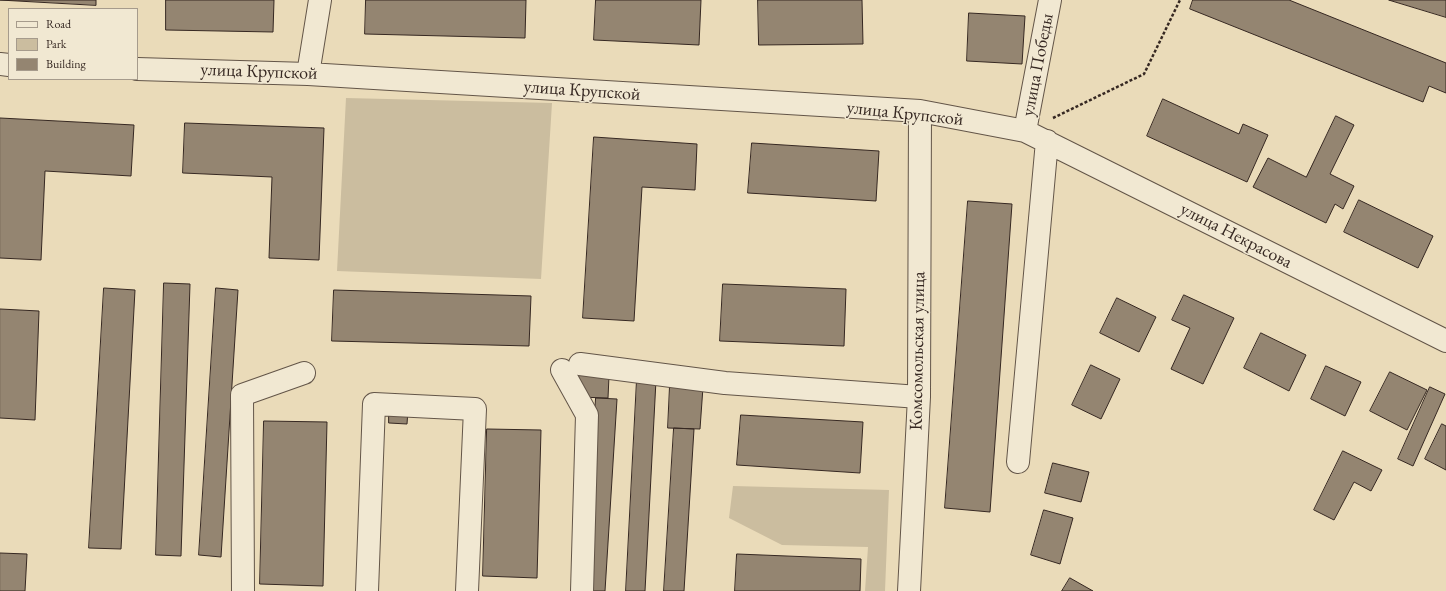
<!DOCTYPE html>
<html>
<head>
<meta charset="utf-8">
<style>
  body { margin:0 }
  #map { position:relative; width:1446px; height:591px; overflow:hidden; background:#eadbb9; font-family:"EB Garamond",serif }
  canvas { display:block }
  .legend { position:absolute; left:8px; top:8px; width:130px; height:72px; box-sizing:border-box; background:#f1e8d2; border:1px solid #a69b8c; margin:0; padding:5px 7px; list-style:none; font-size:12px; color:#362822 }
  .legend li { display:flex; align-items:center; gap:8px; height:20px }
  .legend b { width:20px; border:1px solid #a69b8c }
</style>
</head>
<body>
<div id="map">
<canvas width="1446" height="591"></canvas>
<ul class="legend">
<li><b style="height:5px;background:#f1e8d2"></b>Road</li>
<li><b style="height:11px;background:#cbbd9f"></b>Park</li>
<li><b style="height:11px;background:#948571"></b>Building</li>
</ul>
</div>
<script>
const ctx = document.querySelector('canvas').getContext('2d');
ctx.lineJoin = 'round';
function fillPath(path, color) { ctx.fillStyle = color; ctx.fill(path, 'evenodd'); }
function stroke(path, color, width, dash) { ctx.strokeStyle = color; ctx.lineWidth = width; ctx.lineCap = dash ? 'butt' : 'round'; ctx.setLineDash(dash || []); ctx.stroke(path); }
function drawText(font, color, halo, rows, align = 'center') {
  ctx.font = font + ' "EB Garamond",serif'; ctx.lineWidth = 3; ctx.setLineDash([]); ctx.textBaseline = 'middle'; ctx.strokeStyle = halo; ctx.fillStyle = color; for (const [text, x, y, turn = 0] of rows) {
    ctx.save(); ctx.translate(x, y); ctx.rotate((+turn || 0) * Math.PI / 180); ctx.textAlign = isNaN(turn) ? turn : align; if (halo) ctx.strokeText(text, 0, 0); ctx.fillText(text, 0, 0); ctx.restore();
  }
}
fillPath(new Path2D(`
  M 346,98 L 552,103 L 541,279 L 337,271 Z
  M 733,486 L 889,490 L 885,591 L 865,591 L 868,547 L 782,545 L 729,518 Z`), '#cbbd9f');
const building = new Path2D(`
  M 0,0 L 96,0 L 96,5 Z
  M 166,0 L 274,0 L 273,32 L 166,30 Z
  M 366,0 L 526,0 L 525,38 L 365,34 Z
  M 596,0 L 701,0 L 699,45 L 594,40 Z
  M 758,0 L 862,0 L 863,44 L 759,45 Z
  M 1193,0 L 1289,0 L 1446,63 L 1446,93 L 1429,86 L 1423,102 L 1190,9 Z
  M 1389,0 L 1446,0 L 1446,17 Z
  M 969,13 L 1025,16 L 1022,64 L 967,61 Z
  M 1163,99 L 1239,134 L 1243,124 L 1268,135 L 1247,182 L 1147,136 Z
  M 1336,116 L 1354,125 L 1330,174 L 1354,186 L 1343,209 L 1335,204 L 1326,223 L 1253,187 L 1268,158 L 1306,177 Z
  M 0,118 L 134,125 L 131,176 L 45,171 L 41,260 L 0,258 Z
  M 185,123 L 324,128 L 319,260 L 269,258 L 272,177 L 183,173 Z
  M 594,137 L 697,144 L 695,190 L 642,187 L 634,321 L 583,318 Z
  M 752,143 L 879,151 L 876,201 L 748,193 Z
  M 1359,200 L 1433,236 L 1418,268 L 1344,232 Z
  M 968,201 L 1012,204 L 990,512 L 945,508 Z
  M 164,283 L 190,284 L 181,556 L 156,555 Z
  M 723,284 L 846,289 L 844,346 L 720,341 Z
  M 104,288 L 135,290 L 121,549 L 89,548 Z
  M 216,288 L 238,290 L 221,557 L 199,555 Z
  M 334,290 L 531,296 L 529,346 L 332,341 Z
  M 1184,295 L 1234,318 L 1203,384 L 1171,369 L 1190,328 L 1172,320 Z
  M 1117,298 L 1156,317 L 1139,352 L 1100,333 Z
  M 0,309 L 39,311 L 35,420 L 0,418 Z
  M 1261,333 L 1306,355 L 1289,391 L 1244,368 Z
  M 1091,365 L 1120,379 L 1101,419 L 1072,405 Z
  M 1326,366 L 1361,382 L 1345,416 L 1311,399 Z
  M 1390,372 L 1427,390 L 1407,430 L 1370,411 Z
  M 579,374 L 609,376 L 608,398 L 578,397 Z
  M 637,379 L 656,380 L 645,591 L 626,591 Z
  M 670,385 L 703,387 L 700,429 L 668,428 Z
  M 1430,387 L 1445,394 L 1413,466 L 1398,459 Z
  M 596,398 L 617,399 L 605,591 L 584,591 Z
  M 389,410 L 408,410 L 407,424 L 389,423 Z
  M 741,415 L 863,422 L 860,473 L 737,465 Z
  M 264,421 L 327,422 L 323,586 L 260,584 Z
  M 1442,424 L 1446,426 L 1446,470 L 1425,459 Z
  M 674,428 L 694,429 L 684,591 L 664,591 Z
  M 487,429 L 541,430 L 537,578 L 483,576 Z
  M 1343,451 L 1382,470 L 1371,491 L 1354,482 L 1334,520 L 1314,510 Z
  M 1053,463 L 1089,472 L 1081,502 L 1045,493 Z
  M 1044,510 L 1073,518 L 1060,564 L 1031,555 Z
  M 0,553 L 27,554 L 25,591 L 0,591 Z
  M 737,554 L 861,559 L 860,591 L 735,591 Z
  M 1070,578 L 1093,591 L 1062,591 Z`);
fillPath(building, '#948571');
stroke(building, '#362822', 1);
const minor = new Path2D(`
  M 0,64 L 9,65
  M 137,69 L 308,74 L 920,111 L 1025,131 L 1446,341
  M 308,74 L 320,0
  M 1025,131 L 1050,0
  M 580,364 L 725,383 L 919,397
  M 562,370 L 587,415 L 582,591
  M 1018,462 L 1047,141
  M 243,591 L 242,395 L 304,373
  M 367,591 L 374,404 L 475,409 L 467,591
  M 909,591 L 919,397 L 920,111`);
stroke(minor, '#635548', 24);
stroke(new Path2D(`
  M 1053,118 L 1144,74 L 1180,0`), '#362822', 2.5, [3, 2]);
stroke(minor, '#f1e8d2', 22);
drawText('18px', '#362822', '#f1e8d2', [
  ["улица Победы",1038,65,-79],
  ["улица Крупской",259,72,2],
  ["улица Крупской",582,91,4],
  ["улица Крупской",905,114,6],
  ["улица Некрасова",1236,236,27],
  ["Комсомольская улица",918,351,-89]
]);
</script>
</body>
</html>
